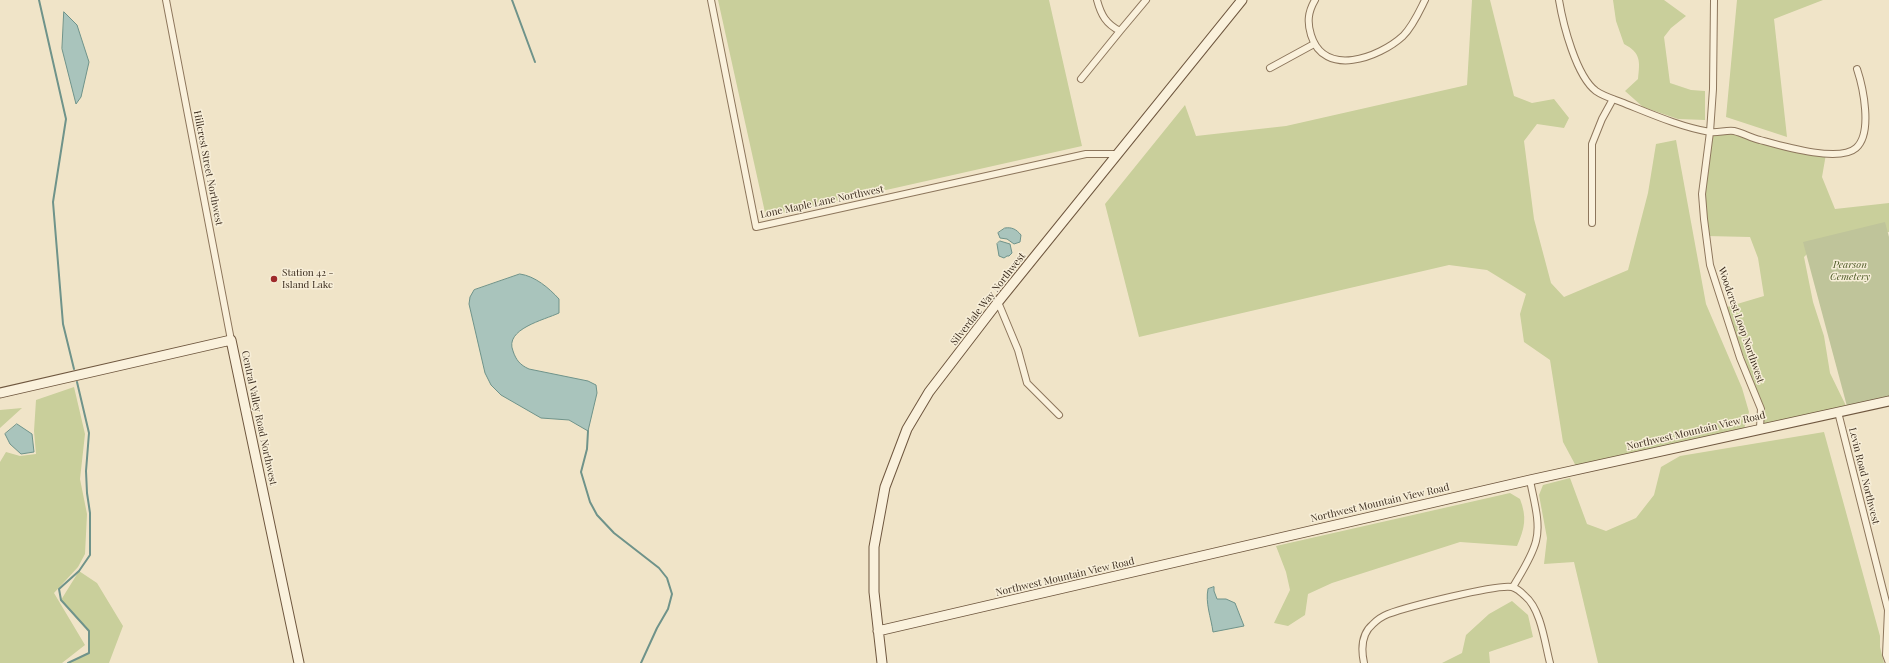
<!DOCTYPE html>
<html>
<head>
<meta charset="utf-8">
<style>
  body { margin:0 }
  canvas { display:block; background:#f0e4c8 }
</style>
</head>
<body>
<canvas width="1889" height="663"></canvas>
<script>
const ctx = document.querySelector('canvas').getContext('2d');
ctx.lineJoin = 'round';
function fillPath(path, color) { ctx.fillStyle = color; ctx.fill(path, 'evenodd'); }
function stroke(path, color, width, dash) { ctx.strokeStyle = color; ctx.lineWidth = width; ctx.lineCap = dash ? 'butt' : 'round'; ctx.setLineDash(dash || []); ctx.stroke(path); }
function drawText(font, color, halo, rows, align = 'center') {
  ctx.font = font + ' "Playfair Display",serif'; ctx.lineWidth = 3; ctx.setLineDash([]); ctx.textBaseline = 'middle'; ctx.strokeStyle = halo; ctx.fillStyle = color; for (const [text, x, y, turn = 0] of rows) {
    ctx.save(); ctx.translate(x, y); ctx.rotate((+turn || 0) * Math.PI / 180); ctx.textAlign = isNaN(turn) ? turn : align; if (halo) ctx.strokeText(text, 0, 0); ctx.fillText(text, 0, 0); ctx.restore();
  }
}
fillPath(new Path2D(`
  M 718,0 L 1049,0 L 1082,146 L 766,217 Z
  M 1472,0 L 1490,0 L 1514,96 L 1532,103 L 1554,99 L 1569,118 L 1564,128 L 1537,124 L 1524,141 L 1534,219 L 1551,283 L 1564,297 L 1628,270 L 1648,193 L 1656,144 L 1676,140 L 1706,304 L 1742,388 L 1749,412 L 1743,432 L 1577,468 L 1563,442 L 1550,360 L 1524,342 L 1520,314 L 1526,294 L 1487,270 L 1449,265 L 1139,337 L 1105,204 L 1185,105 L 1196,136 L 1286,126 L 1467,85 Z
  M 1613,0 L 1664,0 L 1686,16 L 1671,28 L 1664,37 L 1670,83 L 1691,90 L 1705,91 L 1705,120 L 1678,119 L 1643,107 L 1625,91 L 1638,79 C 1640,61 1641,53 1624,44 L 1616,21 Z
  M 1737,0 L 1823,0 L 1774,19 L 1787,137 L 1726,117 Z
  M 1734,131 L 1826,154 L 1822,177 L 1835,209 L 1889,203 L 1889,232 L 1864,232 L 1813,248 L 1804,257 L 1813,302 L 1824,336 L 1830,373 L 1848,410 L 1760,428 L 1761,409 L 1727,307 L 1764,296 L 1758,258 L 1750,237 L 1706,236 L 1702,194 L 1710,132 Z
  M 74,387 L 85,434 L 80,479 L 87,514 L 85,554 L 78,567 L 54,593 L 85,645 L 62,663 L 0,663 L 0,462 L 6,452 L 20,456 L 36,454 L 34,431 L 36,400 Z
  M 22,408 L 0,428 L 0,410 Z
  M 1824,432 L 1880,636 L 1880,647 L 1884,663 L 1598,663 L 1574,562 L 1544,564 L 1547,538 L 1539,495 L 1543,485 L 1570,478 L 1587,524 L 1606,531 L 1636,518 L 1654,495 L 1661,467 L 1680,456 Z
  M 1510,493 L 1520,499 C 1527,517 1525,528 1517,546 L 1460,542 L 1332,583 L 1308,594 L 1305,615 L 1288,626 L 1274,623 L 1290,590 L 1286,572 L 1276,546 Z
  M 79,571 L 97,583 L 123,626 L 109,663 L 68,663 L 89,652 L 89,631 L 61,600 Z
  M 1512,601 L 1528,615 L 1533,637 L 1489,652 L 1490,663 L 1442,663 L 1462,653 L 1466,635 L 1489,614 Z`), '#c9cf9b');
fillPath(new Path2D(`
  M 1885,222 L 1889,237 L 1889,401 L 1848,410 L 1803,242 Z`), '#bfc49a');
const water = new Path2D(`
  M 64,12 L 77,25 L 89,62 L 81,97 L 76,104 L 62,49 Z
  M 1005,228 C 1012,227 1016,229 1021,235 L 1020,242 L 1014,244 L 1007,239 L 1000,238 L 998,233 Z
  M 1000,241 L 1010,244 L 1012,253 L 1009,256 L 1007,256 L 1004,258 L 999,256 L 997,244 Z
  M 520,274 C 535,276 549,288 559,299 L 559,313 C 544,320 504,329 513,351 C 516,360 520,365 529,369 L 588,381 L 596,385 L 597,393 L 588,431 L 569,420 L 541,418 L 501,395 L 491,385 L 485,373 L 469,304 L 470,297 L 474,290 Z
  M 17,424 L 32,434 L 34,452 L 21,454 L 10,444 L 5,434 Z
  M 1214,587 L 1214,591 L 1217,599 L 1226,599 L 1235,603 L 1244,626 L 1213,632 C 1211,617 1205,603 1208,589 Z`);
fillPath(water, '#a9c4bc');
stroke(water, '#6f938a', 1);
stroke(new Path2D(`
  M 39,0 L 66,119 L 53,202 L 63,324 L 74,369
  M 512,0 L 535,62
  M 588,431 L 587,449 L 581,472 L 590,502 L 597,515 L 614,533 L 659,568 L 667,578 L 672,594 L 668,609 L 657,628 L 641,663
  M 68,663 L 89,653 L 89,631 L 61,600 L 59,589 L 79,571 L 90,555 L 90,513 L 87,493 L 86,471 L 89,433 L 77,382`), '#6f938a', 2);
const street = new Path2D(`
  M 166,0 L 231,340
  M 711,0 L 756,227 L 1086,154 L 1118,154
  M 1097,0 C 1101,15 1106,24 1120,31 L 1146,0
  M 1315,0 C 1308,12 1307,22 1311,35 C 1324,78 1379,58 1403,36 C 1413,26 1419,12 1425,0
  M 1559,0 C 1563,24 1576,76 1596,91 C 1603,96 1613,99 1621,102 C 1649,113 1680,127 1710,132 C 1718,133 1726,130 1734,131 C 1743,133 1751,138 1760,140 C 1782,146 1839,163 1856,148 C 1873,133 1863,87 1857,69
  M 1714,0 L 1713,89 L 1710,132 L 1702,194 L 1704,219 L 1710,265 L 1740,358 L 1761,409 L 1760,428
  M 1270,68 L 1314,44
  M 1081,79 L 1120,31
  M 1592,223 L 1592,144 L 1602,119 L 1613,99
  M 998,302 L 1018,350 L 1027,383 L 1059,415
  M 1838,412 L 1888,610 L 1886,655 L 1889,663
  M 1513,587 C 1521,573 1532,557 1536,541 C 1541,522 1533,498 1530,480
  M 1364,663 C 1361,649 1361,634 1373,624 C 1377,620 1383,616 1388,614 C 1407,607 1496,584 1512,587 C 1516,588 1522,593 1525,596 C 1541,609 1545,644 1550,663`);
const secondary = new Path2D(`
  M 0,393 L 231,340 L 299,663
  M 878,631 L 1530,480 L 1889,401
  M 882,663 L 874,592 L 874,547 L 885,487 L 907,429 L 929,392 L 998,302 L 1242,0`);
stroke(street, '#8d765c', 8);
stroke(secondary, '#6f573f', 11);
stroke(street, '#faf1dc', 6);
stroke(secondary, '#faf1dc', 9);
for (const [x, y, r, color] of [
  [274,279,4,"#9e2a2b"]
]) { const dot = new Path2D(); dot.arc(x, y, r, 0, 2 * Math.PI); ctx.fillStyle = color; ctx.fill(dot); stroke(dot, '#f7eed8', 1.5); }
drawText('10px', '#3d2e20', '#f7eed8', [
  ["Hillcrest Street Northwest",208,168,79],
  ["Lone Maple Lane Northwest",822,202,-12],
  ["Silverdale Way Northwest",988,299,-52],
  ["Woodcrest Loop Northwest",1741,325,71],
  ["Central Valley Road Northwest",259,418,78],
  ["Northwest Mountain View Road",1696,431,-13],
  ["Levin Road Northwest",1864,476,76],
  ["Northwest Mountain View Road",1380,503,-13],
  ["Northwest Mountain View Road",1065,577,-13]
]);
drawText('italic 10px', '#4d5a26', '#f7eed8', [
  ["Pearson",1850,265],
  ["Cemetery",1850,277]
]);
drawText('10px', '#3d2e20', '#f7eed8', [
  ["Station 42 -",282,273],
  ["Island Lake",282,285]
], 'left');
</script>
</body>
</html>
